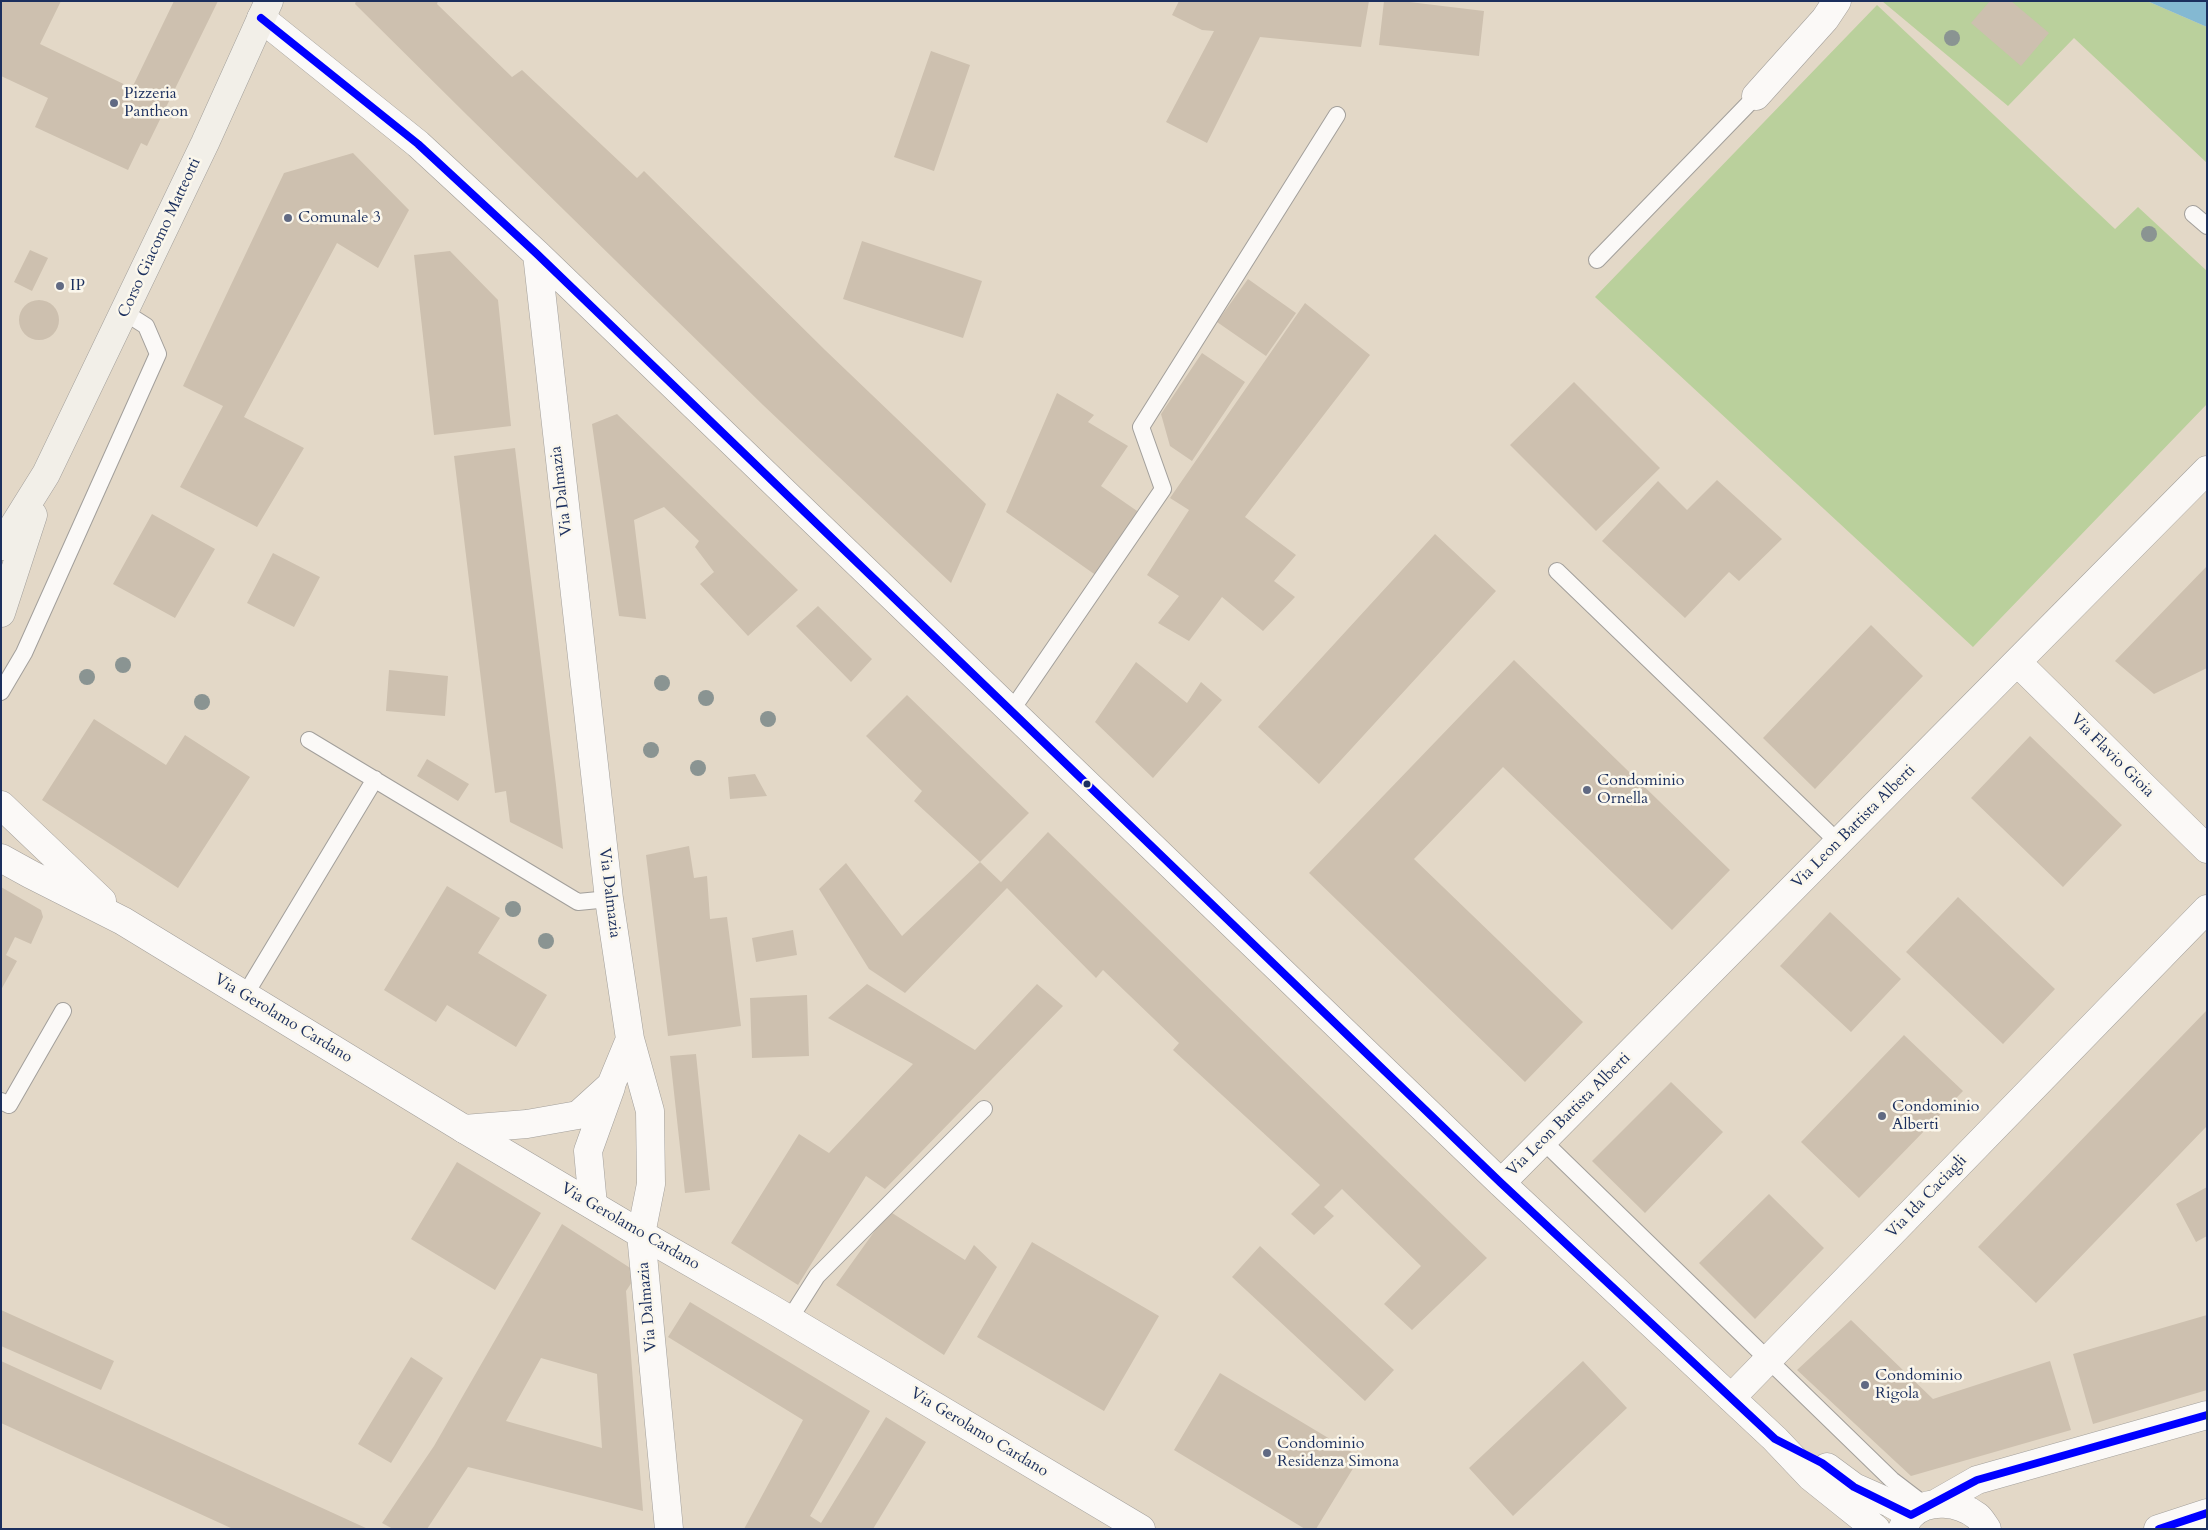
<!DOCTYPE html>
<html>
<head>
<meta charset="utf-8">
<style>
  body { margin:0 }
  #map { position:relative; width:2208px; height:1530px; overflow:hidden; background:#e3d8c7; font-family:Cardo,serif }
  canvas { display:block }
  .frame { position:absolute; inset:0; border:2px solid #1b2f5e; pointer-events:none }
</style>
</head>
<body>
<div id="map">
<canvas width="2208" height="1530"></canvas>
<div class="frame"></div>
</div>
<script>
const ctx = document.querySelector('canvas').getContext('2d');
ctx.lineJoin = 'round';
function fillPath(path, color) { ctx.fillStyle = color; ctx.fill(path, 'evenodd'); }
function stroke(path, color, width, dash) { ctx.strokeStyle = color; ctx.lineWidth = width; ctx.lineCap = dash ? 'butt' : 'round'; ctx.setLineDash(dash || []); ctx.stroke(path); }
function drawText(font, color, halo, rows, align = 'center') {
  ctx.font = font + ' Cardo,serif'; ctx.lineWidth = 5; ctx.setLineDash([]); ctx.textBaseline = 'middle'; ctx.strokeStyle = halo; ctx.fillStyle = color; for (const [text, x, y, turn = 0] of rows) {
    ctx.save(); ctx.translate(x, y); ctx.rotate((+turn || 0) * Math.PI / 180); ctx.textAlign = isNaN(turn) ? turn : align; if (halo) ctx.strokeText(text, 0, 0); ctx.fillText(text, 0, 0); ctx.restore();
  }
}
fillPath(new Path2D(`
  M 1882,1 L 2147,1 L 2207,27 L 2207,163 L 2074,38 L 2008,106 Z
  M 1877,5 L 2115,229 L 2138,207 L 2207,271 L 2207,404 L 1973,647 L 1595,297 Z`), '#bad09c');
fillPath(new Path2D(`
  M 2147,1 L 2207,1 L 2207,27 Z`), '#84b9d2');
fillPath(new Path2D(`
  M 1,1 L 61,1 L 40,44 L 132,88 L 174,1 L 218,1 L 147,146 L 141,143 L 128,170 L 35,127 L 48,98 L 1,76 Z
  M 356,1 L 438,1 L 437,4 L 512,77 L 522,70 L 637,178 L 644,171 L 825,350 L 986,504 L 951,583 L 763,405 L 468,116 L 355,4 Z
  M 1179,1 L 1369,1 L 1361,47 L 1260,37 L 1207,143 L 1166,122 L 1214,31 L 1202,30 L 1172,15 Z
  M 1384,1 L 1401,1 L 1484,11 L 1479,56 L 1379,45 Z
  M 1990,1 L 2011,1 L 2049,33 L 2021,66 L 1971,23 Z
  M 931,51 L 970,65 L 934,171 L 894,157 Z
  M 353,153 L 409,210 L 378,268 L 337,243 L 244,417 L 304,448 L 257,527 L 180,487 L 223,406 L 183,386 L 284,173 Z
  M 862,241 L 982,281 L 963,338 L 843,299 Z
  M 30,250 L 48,258 L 32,291 L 14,282 Z
  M 450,251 L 498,300 L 511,426 L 434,435 L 414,255 Z
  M 1248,279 L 1296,313 L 1266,356 L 1217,322 Z
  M19 320a20 20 0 1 1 40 0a20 20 0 1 1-40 0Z
  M 1305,303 L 1370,355 L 1245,517 L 1296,555 L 1274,581 L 1295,597 L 1263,631 L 1222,597 L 1189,641 L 1158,623 L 1179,596 L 1147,575 L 1189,510 L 1170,498 Z
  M 1202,353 L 1245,382 L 1192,461 L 1170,446 L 1161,414 Z
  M 1574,382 L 1660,468 L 1596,531 L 1510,445 Z
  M 1057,393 L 1094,415 L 1088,422 L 1128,446 L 1101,486 L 1140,513 L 1097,576 L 1006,512 Z
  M 617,414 L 798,590 L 748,636 L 700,584 L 714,572 L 695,547 L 699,541 L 664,507 L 634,520 L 646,619 L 619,616 L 592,424 Z
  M 515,448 L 556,785 L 563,849 L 510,822 L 506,791 L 495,793 L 486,721 L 454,456 Z
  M 1717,480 L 1782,539 L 1739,581 L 1729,572 L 1685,618 L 1602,541 L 1658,481 L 1687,510 Z
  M 152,514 L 215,549 L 175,618 L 113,584 Z
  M 1435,534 L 1496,591 L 1319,784 L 1258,727 Z
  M 273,553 L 320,577 L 294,627 L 247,603 Z
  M 2207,566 L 2207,668 L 2154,694 L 2115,661 Z
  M 818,606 L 872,659 L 851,682 L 796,626 Z
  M 1871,625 L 1923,676 L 1815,789 L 1763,738 Z
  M 1514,660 L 1730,870 L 1672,930 L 1503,767 L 1414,859 L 1583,1022 L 1525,1082 L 1309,873 Z
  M 1136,662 L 1187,703 L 1201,682 L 1222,700 L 1153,778 L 1095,722 Z
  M 389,670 L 448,676 L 445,716 L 386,711 Z
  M 907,695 L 1029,813 L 980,862 L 1001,882 L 1048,832 L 1487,1258 L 1412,1330 L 1384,1304 L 1421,1266 L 1342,1189 L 1324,1207 L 1334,1216 L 1314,1235 L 1291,1214 L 1320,1185 L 1173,1050 L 1179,1043 L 1103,970 L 1096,978 L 1007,888 L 905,993 L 869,969 L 819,889 L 846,863 L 902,936 L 980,862 L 914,801 L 922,791 L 866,736 Z
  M 94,719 L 166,765 L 185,735 L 250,777 L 178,888 L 42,800 Z
  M 2030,736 L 2122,825 L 2063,887 L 1971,798 Z
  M 427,759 L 469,784 L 458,801 L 417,776 Z
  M 755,774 L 767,796 L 730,799 L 728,777 Z
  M 689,846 L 694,878 L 707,876 L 710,919 L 727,917 L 741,1026 L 668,1036 L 646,855 Z
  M 447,886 L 500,918 L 478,953 L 547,995 L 516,1047 L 447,1005 L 436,1022 L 384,990 Z
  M 1,887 L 41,910 L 43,917 L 31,944 L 15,937 L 6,955 L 17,961 L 1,990 Z
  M 1958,897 L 2055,989 L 2003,1044 L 1906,952 Z
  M 1830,912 L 1901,979 L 1851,1032 L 1780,966 Z
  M 793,930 L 797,955 L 756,962 L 752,938 Z
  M 867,984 L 975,1050 L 1037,984 L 1063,1006 L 885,1189 L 866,1176 L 798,1285 L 731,1243 L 799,1134 L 829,1153 L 913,1064 L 828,1018 Z
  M 807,995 L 809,1056 L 752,1058 L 750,998 Z
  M 2207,1010 L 2207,1126 L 2036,1303 L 1978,1247 Z
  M 1904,1035 L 1963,1091 L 1859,1198 L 1801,1142 Z
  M 696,1054 L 710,1190 L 685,1193 L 670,1056 Z
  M 1671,1082 L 1723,1132 L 1645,1213 L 1592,1161 Z
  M 457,1162 L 541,1213 L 495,1290 L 411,1239 Z
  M 2207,1187 L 2207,1236 L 2196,1242 L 2176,1204 Z
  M 1769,1194 L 1824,1248 L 1755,1319 L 1699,1263 Z
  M 889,1211 L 965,1260 L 974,1245 L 997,1267 L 944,1355 L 836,1285 Z
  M 562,1224 L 638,1273 L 626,1291 L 643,1511 L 468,1467 L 427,1529 L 393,1529 L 382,1523 L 434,1446 ZM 541,1358 L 597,1374 L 602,1448 L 506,1421 Z
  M 1032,1242 L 1159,1316 L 1104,1411 L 977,1337 Z
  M 1260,1246 L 1394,1370 L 1365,1401 L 1232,1277 Z
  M 690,1302 L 870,1411 L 810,1516 L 821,1523 L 886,1417 L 926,1442 L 873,1529 L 744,1529 L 803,1420 L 668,1337 Z
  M 1,1310 L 114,1361 L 101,1390 L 1,1346 Z
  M 2207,1315 L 2207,1390 L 2093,1424 L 2073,1354 Z
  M 1851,1320 L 1933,1399 L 2050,1361 L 2071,1430 L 1911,1476 L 1797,1370 Z
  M 411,1357 L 443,1378 L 391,1463 L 358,1444 Z
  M 1,1361 L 368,1529 L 233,1529 L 1,1423 Z
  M 1583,1361 L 1627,1408 L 1513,1516 L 1469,1468 Z
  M 1220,1373 L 1360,1457 L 1316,1529 L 1305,1529 L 1174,1450 Z`), '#cdc0af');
const service = new Path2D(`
  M 2193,214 L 2207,226
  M 1597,260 L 1756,96
  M 1557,571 L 1839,843
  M 1,692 L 24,653 L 158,354 L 146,326 L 124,312
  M 1011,711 L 1163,489 L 1141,427 L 1337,115
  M 309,740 L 578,902 L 609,899
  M 245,995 L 375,779
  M 1,1101 L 9,1105 L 63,1011
  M 1543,1141 L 1892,1480 L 1926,1506
  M 789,1320 L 817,1276 L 984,1109`);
const minor = new Path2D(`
  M 261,18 L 418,144 L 537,254 L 1501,1183 L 1775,1439 L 1811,1477 L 1876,1529
  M 1756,96 L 1825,19 L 1837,1
  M 537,254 L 609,899 L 630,1039 L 650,1111 L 651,1184 L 641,1234 L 669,1529
  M 2017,662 L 2207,849
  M 464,1129 L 527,1124 L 578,1115 L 611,1085 L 630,1039
  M 1501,1183 L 2207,470
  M 593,1205 L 588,1151 L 611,1087
  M 1731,1398 L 2207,909
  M 1827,1467 L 1854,1487 L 1890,1503 L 1911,1515`);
const tertiary = new Path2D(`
  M 1,805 L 102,901
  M 1,858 L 30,874 L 123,921 L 464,1129 L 641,1234 L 770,1308 L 1141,1529
  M 1935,1504 L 1977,1480 L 2207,1415
  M 1902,1529 C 1905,1525 1907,1519 1911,1515 C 1929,1498 1959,1502 1977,1516 C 1981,1519 1984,1525 1987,1529
  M 2158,1529 L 2207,1513`);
const secondary = new Path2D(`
  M 1,546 L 46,474 L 205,143 L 269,1
  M 1,613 L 33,515`);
stroke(service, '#a29f9b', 18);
stroke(minor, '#a29f9b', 29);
stroke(tertiary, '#a29f9b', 29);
stroke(secondary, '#a29f9b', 29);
stroke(service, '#fbf9f7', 16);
stroke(minor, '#fbf9f7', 28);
stroke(tertiary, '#fbf9f7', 28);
stroke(secondary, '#f2efe8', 28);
stroke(new Path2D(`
  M 261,18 L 418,144 L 537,254 L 1501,1183 L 1775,1439 L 1822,1463 L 1854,1487 L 1911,1515 L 1977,1480 L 2207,1415
  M 2159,1529 L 2207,1513`), '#00f', 8);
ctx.fillStyle = '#8a9492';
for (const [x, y] of [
  [1952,38],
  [2149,234],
  [123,665],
  [87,677],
  [662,683],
  [706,698],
  [202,702],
  [768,719],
  [651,750],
  [698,768],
  [513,909],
  [546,941]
]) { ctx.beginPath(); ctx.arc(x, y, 8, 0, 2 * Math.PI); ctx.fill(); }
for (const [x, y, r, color] of [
  [114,103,5,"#616a83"],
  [288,218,5,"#616a83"],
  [60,286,5,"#616a83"],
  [1087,784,4.5,"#1b2f5e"],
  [1587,790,5,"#616a83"],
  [1882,1116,5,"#616a83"],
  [1865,1385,5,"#616a83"],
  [1267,1453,5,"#616a83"]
]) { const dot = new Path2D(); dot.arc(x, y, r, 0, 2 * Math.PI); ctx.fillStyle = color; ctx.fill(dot); stroke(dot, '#fbf7ec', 2); }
drawText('16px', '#1b2f5e', '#fbf7ec', [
  ["Pizzeria",124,94],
  ["Pantheon",124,112],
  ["Comunale 3",298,218],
  ["IP",70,286],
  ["Condominio",1597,781],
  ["Ornella",1597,799],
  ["Condominio",1892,1107],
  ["Alberti",1892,1125],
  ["Condominio",1875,1376],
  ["Rigola",1875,1394],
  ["Condominio",1277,1444],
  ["Residenza Simona",1277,1462]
], 'left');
drawText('16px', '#1b2f5e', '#fbf7ec', [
  ["Corso Giacomo Matteotti",160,238,-65],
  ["Via Dalmazia",562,491,-97],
  ["Via Flavio Gioia",2112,756,45],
  ["Via Leon Battista Alberti",1854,827,-45],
  ["Via Dalmazia",609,893,83],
  ["Via Gerolamo Cardano",283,1019,31],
  ["Via Leon Battista Alberti",1569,1115,-45],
  ["Via Ida Caciagli",1927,1197,-46],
  ["Via Gerolamo Cardano",630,1227,30],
  ["Via Dalmazia",648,1307,-95],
  ["Via Gerolamo Cardano",979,1433,31]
]);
</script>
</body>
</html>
